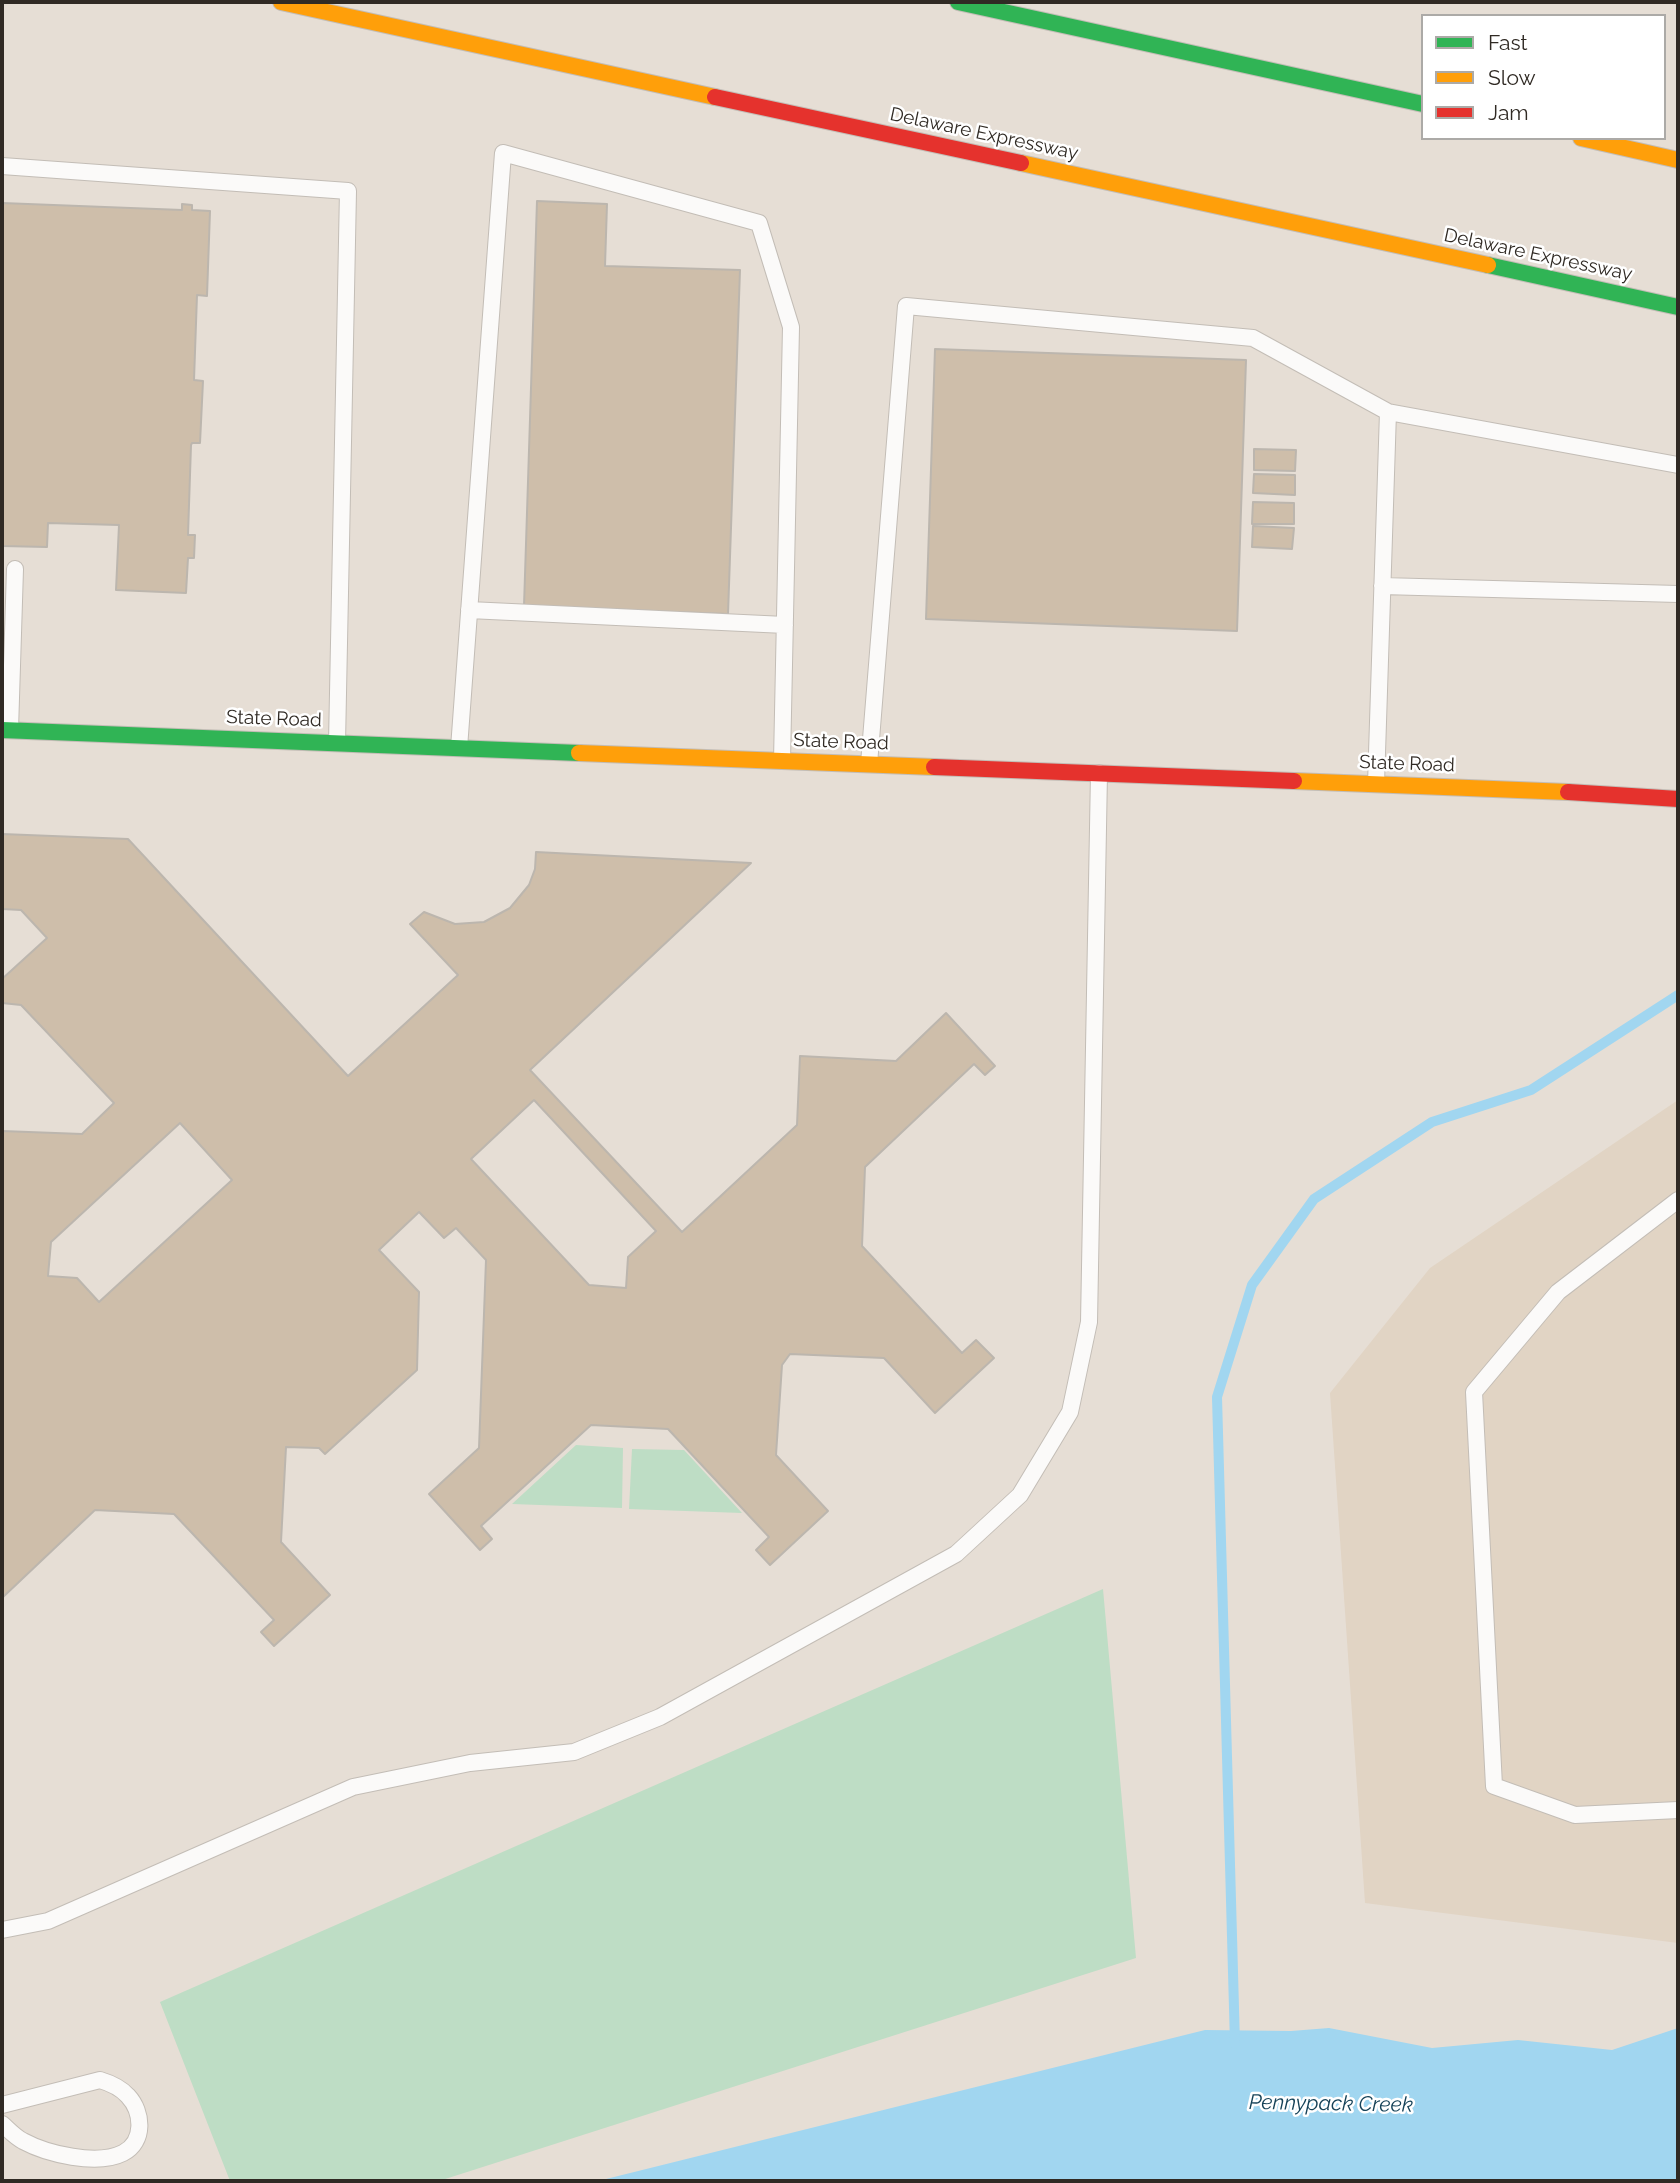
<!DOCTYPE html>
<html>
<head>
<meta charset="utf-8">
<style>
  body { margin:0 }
  #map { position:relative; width:1680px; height:2183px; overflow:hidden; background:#e6ded5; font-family:Raleway,sans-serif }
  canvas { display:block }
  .frame { position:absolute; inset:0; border:4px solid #302a24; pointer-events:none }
  .legend { position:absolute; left:1421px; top:14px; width:245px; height:126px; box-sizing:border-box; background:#fff; border:2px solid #acaaa7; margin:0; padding:9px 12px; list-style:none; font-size:21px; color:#302a24 }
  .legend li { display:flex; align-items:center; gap:14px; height:35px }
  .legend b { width:35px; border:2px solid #acaaa7 }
</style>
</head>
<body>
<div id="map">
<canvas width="1680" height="2183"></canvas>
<div class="frame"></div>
<ul class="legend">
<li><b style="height:9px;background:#30b455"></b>Fast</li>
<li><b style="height:9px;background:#ff9f0a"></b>Slow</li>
<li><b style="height:9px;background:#e5322d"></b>Jam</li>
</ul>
</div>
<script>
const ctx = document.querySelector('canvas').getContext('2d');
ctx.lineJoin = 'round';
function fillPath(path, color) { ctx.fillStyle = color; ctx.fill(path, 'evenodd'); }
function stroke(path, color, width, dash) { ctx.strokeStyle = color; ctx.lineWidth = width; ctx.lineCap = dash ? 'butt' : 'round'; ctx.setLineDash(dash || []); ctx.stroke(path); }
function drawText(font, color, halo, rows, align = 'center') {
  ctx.font = font + ' Raleway,sans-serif'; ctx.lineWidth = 5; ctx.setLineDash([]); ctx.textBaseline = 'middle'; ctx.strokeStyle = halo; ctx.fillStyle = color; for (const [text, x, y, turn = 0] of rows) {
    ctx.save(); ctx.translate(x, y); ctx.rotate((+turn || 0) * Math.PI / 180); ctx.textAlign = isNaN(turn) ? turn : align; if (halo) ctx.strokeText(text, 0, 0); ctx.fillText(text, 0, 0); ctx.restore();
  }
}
fillPath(new Path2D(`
  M 1678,1100 L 1678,1943 L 1365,1903 L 1330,1393 L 1430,1268 Z`), '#e1d4c4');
fillPath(new Path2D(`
  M 576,1445 L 623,1448 L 622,1508 L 512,1504 Z
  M 632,1449 L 684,1450 L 742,1513 L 629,1509 Z
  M 1103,1589 L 1136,1958 L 439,2181 L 230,2181 L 160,2002 Z`), '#beddc5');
fillPath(new Path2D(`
  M 1329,2028 L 1432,2048 L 1518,2040 L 1612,2050 L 1678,2028 L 1678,2181 L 598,2181 L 1205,2030 L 1291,2031 Z`), '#a1d6f0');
stroke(new Path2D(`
  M 1235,2044 L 1217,1397 L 1252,1285 L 1314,1199 L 1432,1122 L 1531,1090 L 1678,995`), '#a1d6f0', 10);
const building = new Path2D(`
  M 537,201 L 607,204 L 605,266 L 740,270 L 728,614 L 524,606 Z
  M 2,203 L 182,210 L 182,204 L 192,205 L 192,210 L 210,211 L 207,296 L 197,295 L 194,380 L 203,381 L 200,443 L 192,443 L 191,445 L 188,535 L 195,535 L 194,558 L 188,558 L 186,593 L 116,590 L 119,525 L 48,523 L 47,547 L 2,546 Z
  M 935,349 L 1246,360 L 1237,631 L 926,619 Z
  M 1254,449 L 1296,450 L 1295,471 L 1254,470 Z
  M 1254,474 L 1295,475 L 1295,495 L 1253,493 Z
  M 1253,502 L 1294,503 L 1294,524 L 1252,524 Z
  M 1253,526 L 1294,528 L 1292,549 L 1252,547 Z
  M 2,834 L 128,839 L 348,1076 L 458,975 L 410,924 L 424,912 L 455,924 L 484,922 L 510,908 L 529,885 L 535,869 L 536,852 L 751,863 L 530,1070 L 682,1232 L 797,1125 L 800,1056 L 896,1061 L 946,1013 L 995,1066 L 985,1075 L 974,1064 L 865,1167 L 862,1246 L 962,1353 L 976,1340 L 994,1358 L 935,1413 L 884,1358 L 790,1354 L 782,1365 L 776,1455 L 828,1511 L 770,1565 L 756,1550 L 769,1537 L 668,1429 L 591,1425 L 481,1526 L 492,1539 L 480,1550 L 429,1494 L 479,1448 L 486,1260 L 456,1228 L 444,1238 L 419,1212 L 379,1250 L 419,1292 L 417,1370 L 325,1454 L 319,1448 L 286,1447 L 281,1542 L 330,1595 L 274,1646 L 261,1632 L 274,1620 L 174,1514 L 95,1510 L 2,1598 L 2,1131 L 82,1134 L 114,1103 L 21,1005 L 2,1003 L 2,979 L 47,938 L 21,910 L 2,909 ZM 534,1100 L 656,1231 L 628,1257 L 626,1288 L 589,1285 L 471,1159 ZM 180,1123 L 232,1180 L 99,1302 L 77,1278 L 48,1276 L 51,1242 Z`);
fillPath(building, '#cebeaa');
stroke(building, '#bcb6ae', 2);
const lane = new Path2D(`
  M 2,166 L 348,191 L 337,743
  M 1382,586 L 1678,594
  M 469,610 L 785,625
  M 10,730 L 15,569
  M 459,748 L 503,153 L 759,223 L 791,327 L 782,761
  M 869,764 L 906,306 L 1253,338 L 1388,412
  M 1376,784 L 1388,412 L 1678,465
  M 1678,1200 L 1558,1292 L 1474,1392 L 1494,1786 L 1575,1815 L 1678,1810
  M 2,1930 L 48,1921 L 353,1787 L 470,1763 L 574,1752 L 660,1717 L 956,1554 L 1020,1495 L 1070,1412 L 1089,1322 L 1099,773
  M 2,2105 L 100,2080 C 110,2083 121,2088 128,2096 C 143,2112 145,2142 123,2153 C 97,2166 47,2154 23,2141 C 15,2137 8,2129 2,2124`);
const fast = new Path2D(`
  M 958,2 L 1423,104
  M 1488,265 L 1678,307
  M 2,730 L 579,753`);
const slow = new Path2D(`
  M 281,2 L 715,97
  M 1581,138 L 1678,160
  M 1021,163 L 1488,265
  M 579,753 L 934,767
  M 1294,781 L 1568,792`);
const jam = new Path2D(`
  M 715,97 L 1021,163
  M 934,767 L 1294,781
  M 1568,792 L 1678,799`);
stroke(lane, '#c3bdb6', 18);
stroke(fast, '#c3bdb6', 18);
stroke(slow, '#c3bdb6', 18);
stroke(jam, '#c3bdb6', 18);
stroke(lane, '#fbfaf9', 16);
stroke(fast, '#30b455', 16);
stroke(slow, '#ff9f0a', 16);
stroke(jam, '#e5322d', 16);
drawText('19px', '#302a24', '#fff', [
  ["Delaware Expressway",984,134,12],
  ["Delaware Expressway",1538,255,12],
  ["State Road",274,719,2],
  ["State Road",841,742,2],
  ["State Road",1407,764,2]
]);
drawText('italic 21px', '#154258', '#fff', [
  ["Pennypack Creek",1331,2104,1]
]);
</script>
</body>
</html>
